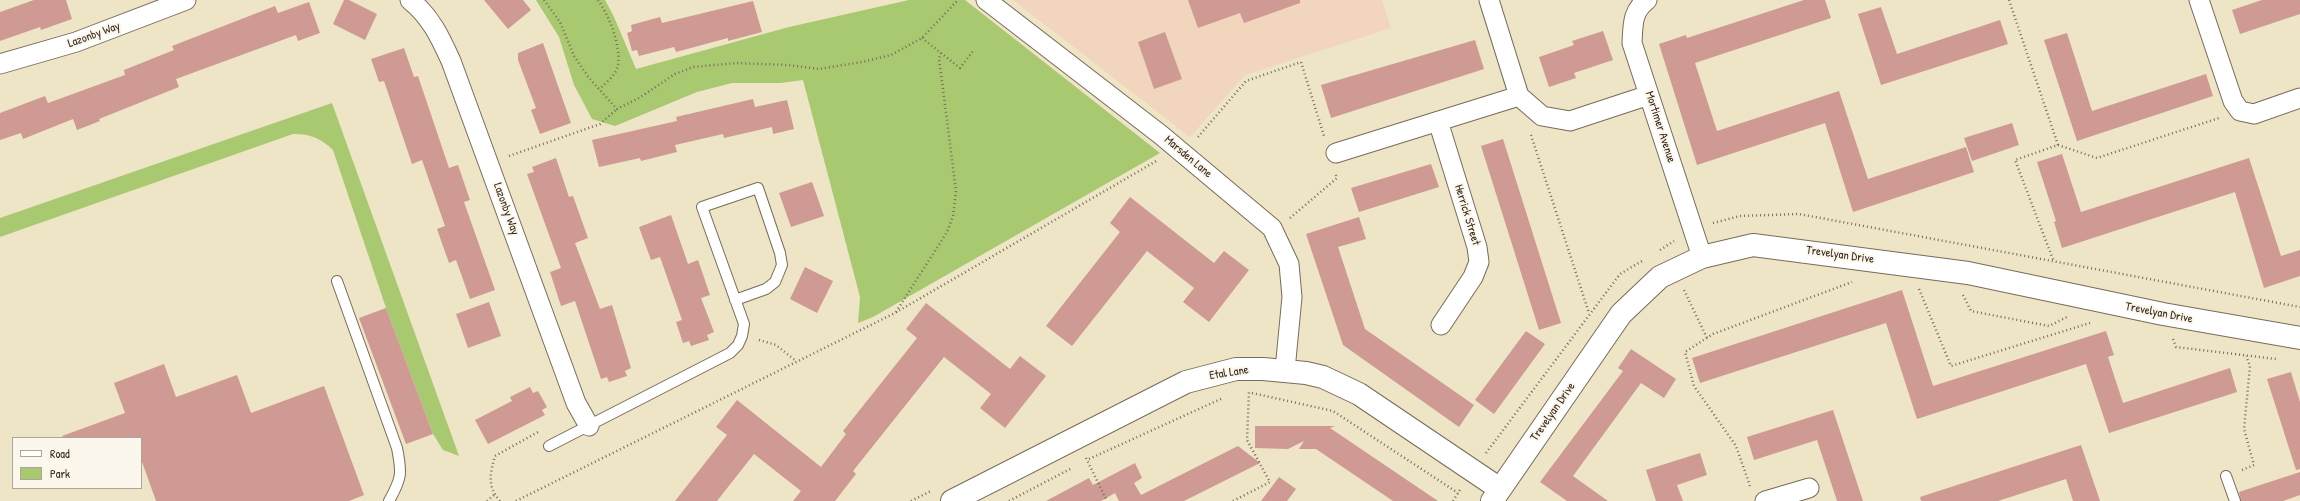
<!DOCTYPE html>
<html>
<head>
<meta charset="utf-8">
<style>
  body { margin:0 }
  #map { position:relative; width:2300px; height:501px; overflow:hidden; background:#ede5c6; font-family:"Patrick Hand",sans-serif }
  canvas { display:block }
  .legend { position:absolute; left:12px; top:437px; width:130px; height:52px; box-sizing:border-box; background:#fbf7ec; border:1px solid #aea59a; margin:0; padding:5px 7px; list-style:none; font-size:12px; color:#3b2a1e }
  .legend li { display:flex; align-items:center; gap:8px; height:20px }
  .legend b { width:20px; border:1px solid #aea59a }
</style>
</head>
<body>
<div id="map">
<canvas width="2300" height="501"></canvas>
<ul class="legend">
<li><b style="height:5px;background:#fff"></b>Road</li>
<li><b style="height:11px;background:#a9c971"></b>Park</li>
</ul>
</div>
<script>
const ctx = document.querySelector('canvas').getContext('2d');
ctx.lineJoin = 'round';
function fillPath(path, color) { ctx.fillStyle = color; ctx.fill(path, 'evenodd'); }
function stroke(path, color, width, dash) { ctx.strokeStyle = color; ctx.lineWidth = width; ctx.lineCap = dash ? 'butt' : 'round'; ctx.setLineDash(dash || []); ctx.stroke(path); }
function drawText(font, color, halo, rows, align = 'center') {
  ctx.font = font + ' "Patrick Hand",sans-serif'; ctx.lineWidth = 4; ctx.setLineDash([]); ctx.textBaseline = 'middle'; ctx.strokeStyle = halo; ctx.fillStyle = color; for (const [text, x, y, turn = 0] of rows) {
    ctx.save(); ctx.translate(x, y); ctx.rotate((+turn || 0) * Math.PI / 180); ctx.textAlign = isNaN(turn) ? turn : align; if (halo) ctx.strokeText(text, 0, 0); ctx.fillText(text, 0, 0); ctx.restore();
  }
}
fillPath(new Path2D(`
  M 1013,0 L 1382,0 L 1391,28 L 1245,75 L 1190,137 Z`), '#f1d5bd');
fillPath(new Path2D(`
  M 536,0 L 605,0 L 614,17 L 636,69 L 789,27 L 909,0 L 965,0 L 1160,153 L 873,317 L 858,323 L 860,297 L 803,80 L 781,83 L 732,83 L 697,92 L 615,126 L 592,119 L 574,85 L 559,37 Z
  M 332,103 L 459,456 L 443,450 L 433,434 L 386,308 L 333,150 C 320,138 311,134 293,134 L 0,237 L 0,218 Z`), '#a9c971');
fillPath(new Path2D(`
  M 34,0 L 66,0 L 72,19 L 41,30 L 40,27 L 0,41 L 0,12 Z
  M 344,0 L 349,0 L 377,14 L 365,40 L 333,24 Z
  M 484,0 L 523,0 L 531,10 L 508,29 Z
  M 1188,0 L 1300,0 L 1300,3 L 1244,23 L 1240,13 L 1198,28 Z
  M 1804,0 L 1825,0 L 1831,18 L 1695,63 L 1717,131 L 1839,91 L 1868,179 L 1966,147 L 1974,172 L 1853,212 L 1825,123 L 1697,165 L 1659,44 L 1686,35 L 1687,38 Z
  M 2262,0 L 2300,0 L 2300,14 L 2240,34 L 2232,10 Z
  M 753,1 L 762,32 L 728,41 L 728,38 L 676,52 L 674,47 L 639,56 L 637,50 L 632,51 L 627,33 L 632,31 L 631,25 L 660,17 L 662,23 Z
  M 309,2 L 320,33 L 298,41 L 296,35 L 176,79 L 179,87 L 99,119 L 100,121 L 77,130 L 73,119 L 23,139 L 21,133 L 0,140 L 0,113 L 45,96 L 48,103 L 125,75 L 124,70 L 174,50 L 172,46 L 275,6 L 278,13 Z
  M 1881,7 L 1897,54 L 2000,20 L 2008,44 L 1881,85 L 1858,14 Z
  M 1603,31 L 1613,60 L 1574,73 L 1576,78 L 1549,87 L 1539,57 L 1574,45 L 1572,41 Z
  M 1165,32 L 1182,79 L 1154,89 L 1138,42 Z
  M 2067,33 L 2092,111 L 2206,74 L 2213,96 L 2077,141 L 2044,40 Z
  M 1475,40 L 1484,69 L 1331,118 L 1321,85 Z
  M 543,43 L 571,123 L 540,134 L 531,110 L 536,108 L 518,60 L 518,53 Z
  M 404,48 L 414,77 L 418,76 L 449,168 L 458,165 L 470,200 L 464,202 L 495,290 L 470,299 L 456,260 L 449,263 L 437,229 L 445,226 L 422,160 L 412,164 L 384,81 L 379,82 L 371,59 Z
  M 753,99 L 755,107 L 787,100 L 794,129 L 773,134 L 772,127 L 724,138 L 723,134 L 675,145 L 677,152 L 641,161 L 640,158 L 599,167 L 592,140 L 677,121 L 676,117 Z
  M 2012,123 L 2019,145 L 1972,161 L 1964,138 Z
  M 1503,139 L 1561,323 L 1539,330 L 1481,146 Z
  M 2062,154 L 2081,212 L 2249,158 L 2281,256 L 2300,250 L 2300,276 L 2264,288 L 2235,192 L 2062,248 L 2054,222 L 2056,221 L 2037,162 Z
  M 556,158 L 569,197 L 573,196 L 588,238 L 575,243 L 600,309 L 612,305 L 631,368 L 625,371 L 627,376 L 609,382 L 607,377 L 601,379 L 575,301 L 561,306 L 550,272 L 561,268 L 527,174 L 534,172 L 532,167 Z
  M 1431,164 L 1439,187 L 1359,212 L 1351,188 Z
  M 812,182 L 824,216 L 791,227 L 779,193 Z
  M 1130,197 L 1214,263 L 1224,251 L 1249,270 L 1209,322 L 1183,302 L 1194,288 L 1147,251 L 1072,346 L 1046,326 L 1120,232 L 1110,223 Z
  M 671,215 L 688,264 L 698,260 L 710,295 L 701,298 L 714,332 L 707,335 L 709,340 L 691,346 L 689,341 L 683,343 L 676,322 L 682,320 L 660,257 L 651,260 L 639,227 Z
  M 1359,217 L 1366,239 L 1338,247 L 1365,329 L 1474,405 L 1459,427 L 1343,345 L 1306,234 Z
  M 805,267 L 833,281 L 817,313 L 790,299 Z
  M 1902,290 L 1933,386 L 2106,331 L 2114,355 L 2108,357 L 2123,403 L 2230,368 L 2237,392 L 2109,433 L 2086,364 L 1917,419 L 1886,323 L 1700,383 L 1692,358 Z
  M 489,302 L 501,336 L 468,348 L 456,314 Z
  M 926,303 L 1010,369 L 1020,356 L 1046,376 L 1005,428 L 980,408 L 991,394 L 944,357 L 853,471 L 856,474 L 835,501 L 793,501 L 801,491 L 754,454 L 717,501 L 675,501 L 727,435 L 716,427 L 737,400 L 821,467 L 846,434 L 843,431 L 917,338 L 906,329 Z
  M 386,308 L 433,434 L 406,444 L 359,318 Z
  M 1526,331 L 1545,344 L 1494,414 L 1475,400 Z
  M 1631,349 L 1676,379 L 1664,398 L 1641,383 L 1573,476 L 1608,501 L 1567,501 L 1540,482 L 1623,371 L 1618,368 Z
  M 164,364 L 176,397 L 237,375 L 251,413 L 324,386 L 364,495 L 349,501 L 156,501 L 141,459 L 141,438 L 63,438 L 62,436 L 125,413 L 114,383 Z
  M 2291,372 L 2300,402 L 2300,469 L 2296,470 L 2267,379 Z
  M 530,387 L 533,393 L 538,391 L 547,407 L 542,410 L 545,415 L 488,444 L 475,420 L 512,401 L 510,397 Z
  M 1833,410 L 1863,501 L 1837,501 L 1817,440 L 1754,460 L 1747,437 Z
  M 1255,426 L 1335,426 L 1330,428 L 1438,501 L 1393,501 L 1316,449 L 1299,449 L 1304,441 L 1288,449 L 1255,448 Z
  M 2081,445 L 2100,501 L 2073,501 L 2066,479 L 1998,501 L 1921,501 L 1920,497 Z
  M 1238,446 L 1260,463 L 1184,501 L 1119,501 L 1115,493 L 1101,501 L 1046,501 L 1089,478 L 1093,485 L 1135,463 L 1142,478 L 1134,483 L 1141,495 Z
  M 1700,453 L 1707,475 L 1677,485 L 1683,501 L 1656,501 L 1646,470 Z
  M 2300,472 L 2300,495 L 2283,501 L 2241,501 L 2239,492 Z
  M 1279,477 L 1296,489 L 1287,501 L 1261,501 Z`), '#ce9a93');
const lane = new Path2D(`
  M 337,281 L 397,448 C 402,473 402,478 389,501
  M 549,446 L 730,353 L 738,345 L 742,336 L 744,324 L 702,207 L 758,188 L 780,253 L 782,265 L 775,282 L 766,289 L 735,300
  M 2226,476 L 2235,501`);
const street = new Path2D(`
  M 410,0 C 431,17 440,37 451,61 L 576,403 L 589,426
  M 986,0 L 1161,135 L 1272,228 L 1289,264 L 1292,297 L 1285,370
  M 1489,0 L 1519,96 L 1542,116 L 1570,121 L 1649,95
  M 1647,0 C 1632,11 1633,25 1632,43 L 1702,257
  M 2199,0 L 2233,101 L 2240,111 L 2254,114 L 2300,98
  M 0,64 L 76,42 L 186,0
  M 1438,121 L 1477,247 L 1479,262 L 1473,277 L 1441,325
  M 1336,153 L 1519,96
  M 1765,501 L 1809,488`);
const secondary = new Path2D(`
  M 952,501 L 1186,382 L 1236,369 L 1263,369 L 1306,373 L 1323,377 L 1359,394 L 1500,489
  M 1492,501 L 1621,314 L 1660,277 L 1702,257 L 1753,245 L 1968,273 L 2163,314 L 2300,338`);
stroke(lane, '#796b59', 12);
stroke(street, '#796b59', 21);
stroke(secondary, '#796b59', 24);
stroke(new Path2D(`
  M 544,0 L 560,22 L 574,56 L 589,78 L 617,109 L 639,98 L 675,74 L 693,67 L 736,63 L 788,65 L 819,69 L 862,62 L 891,55 L 922,38 L 958,0
  M 598,0 C 609,16 621,45 618,65 C 616,75 606,83 599,89
  M 2009,0 L 2058,145 L 2015,160 L 2054,262
  M 922,38 L 960,68 L 973,51
  M 1531,135 L 1589,313
  M 1198,137 L 1246,81 L 1301,62 L 1324,136
  M 2058,145 L 2097,158 L 2219,118
  M 509,156 L 600,124 L 617,109
  M 1290,218 L 1337,178 L 1335,173
  M 1713,223 L 1740,216 L 1799,214 L 2300,307
  M 1660,250 L 1674,241
  M 1919,289 L 1951,366 L 2090,323
  M 1684,290 L 1707,338
  M 1963,295 L 1971,311 L 2049,326 L 2067,317
  M 896,312 L 947,232 L 953,216 L 956,191 L 939,58 L 941,53
  M 2173,339 L 2176,347 L 2276,359
  M 759,340 L 776,345 L 796,361
  M 1252,393 L 1333,411 L 1458,493
  M 1486,453 L 1620,274 L 1642,261
  M 1086,458 L 1107,501
  M 1089,459 L 1223,398
  M 2242,470 L 2254,465 L 2244,429 L 2250,366 L 2246,356
  M 1750,486 L 1736,446 L 1694,386 L 1685,352 L 1713,334 L 1852,282
  M 487,501 L 494,495
  M 500,501 C 487,487 490,473 495,456 L 538,432
  M 516,501 L 895,313 L 1158,160
  M 911,501 L 931,491
  M 1009,501 L 1072,468
  M 1233,501 L 1270,482 L 1247,440 L 1249,391
  M 1453,501 L 1460,490`), '#796b59', 2.5, [1, 3]);
stroke(lane, '#fff', 10);
stroke(street, '#fff', 19);
stroke(secondary, '#fff', 22);
drawText('12px', '#3b2a1e', '#fbf7ec', [
  ["Lazonby Way",94,35,-20],
  ["Mortimer Avenue",1660,127,72],
  ["Marsden Lane",1188,157,40],
  ["Lazonby Way",506,209,70],
  ["Herrick Street",1467,215,73],
  ["Trevelyan Drive",1840,255,8],
  ["Trevelyan Drive",2159,313,11],
  ["Etal Lane",1229,373,-9],
  ["Trevelyan Drive",1553,412,-55]
]);
</script>
</body>
</html>
